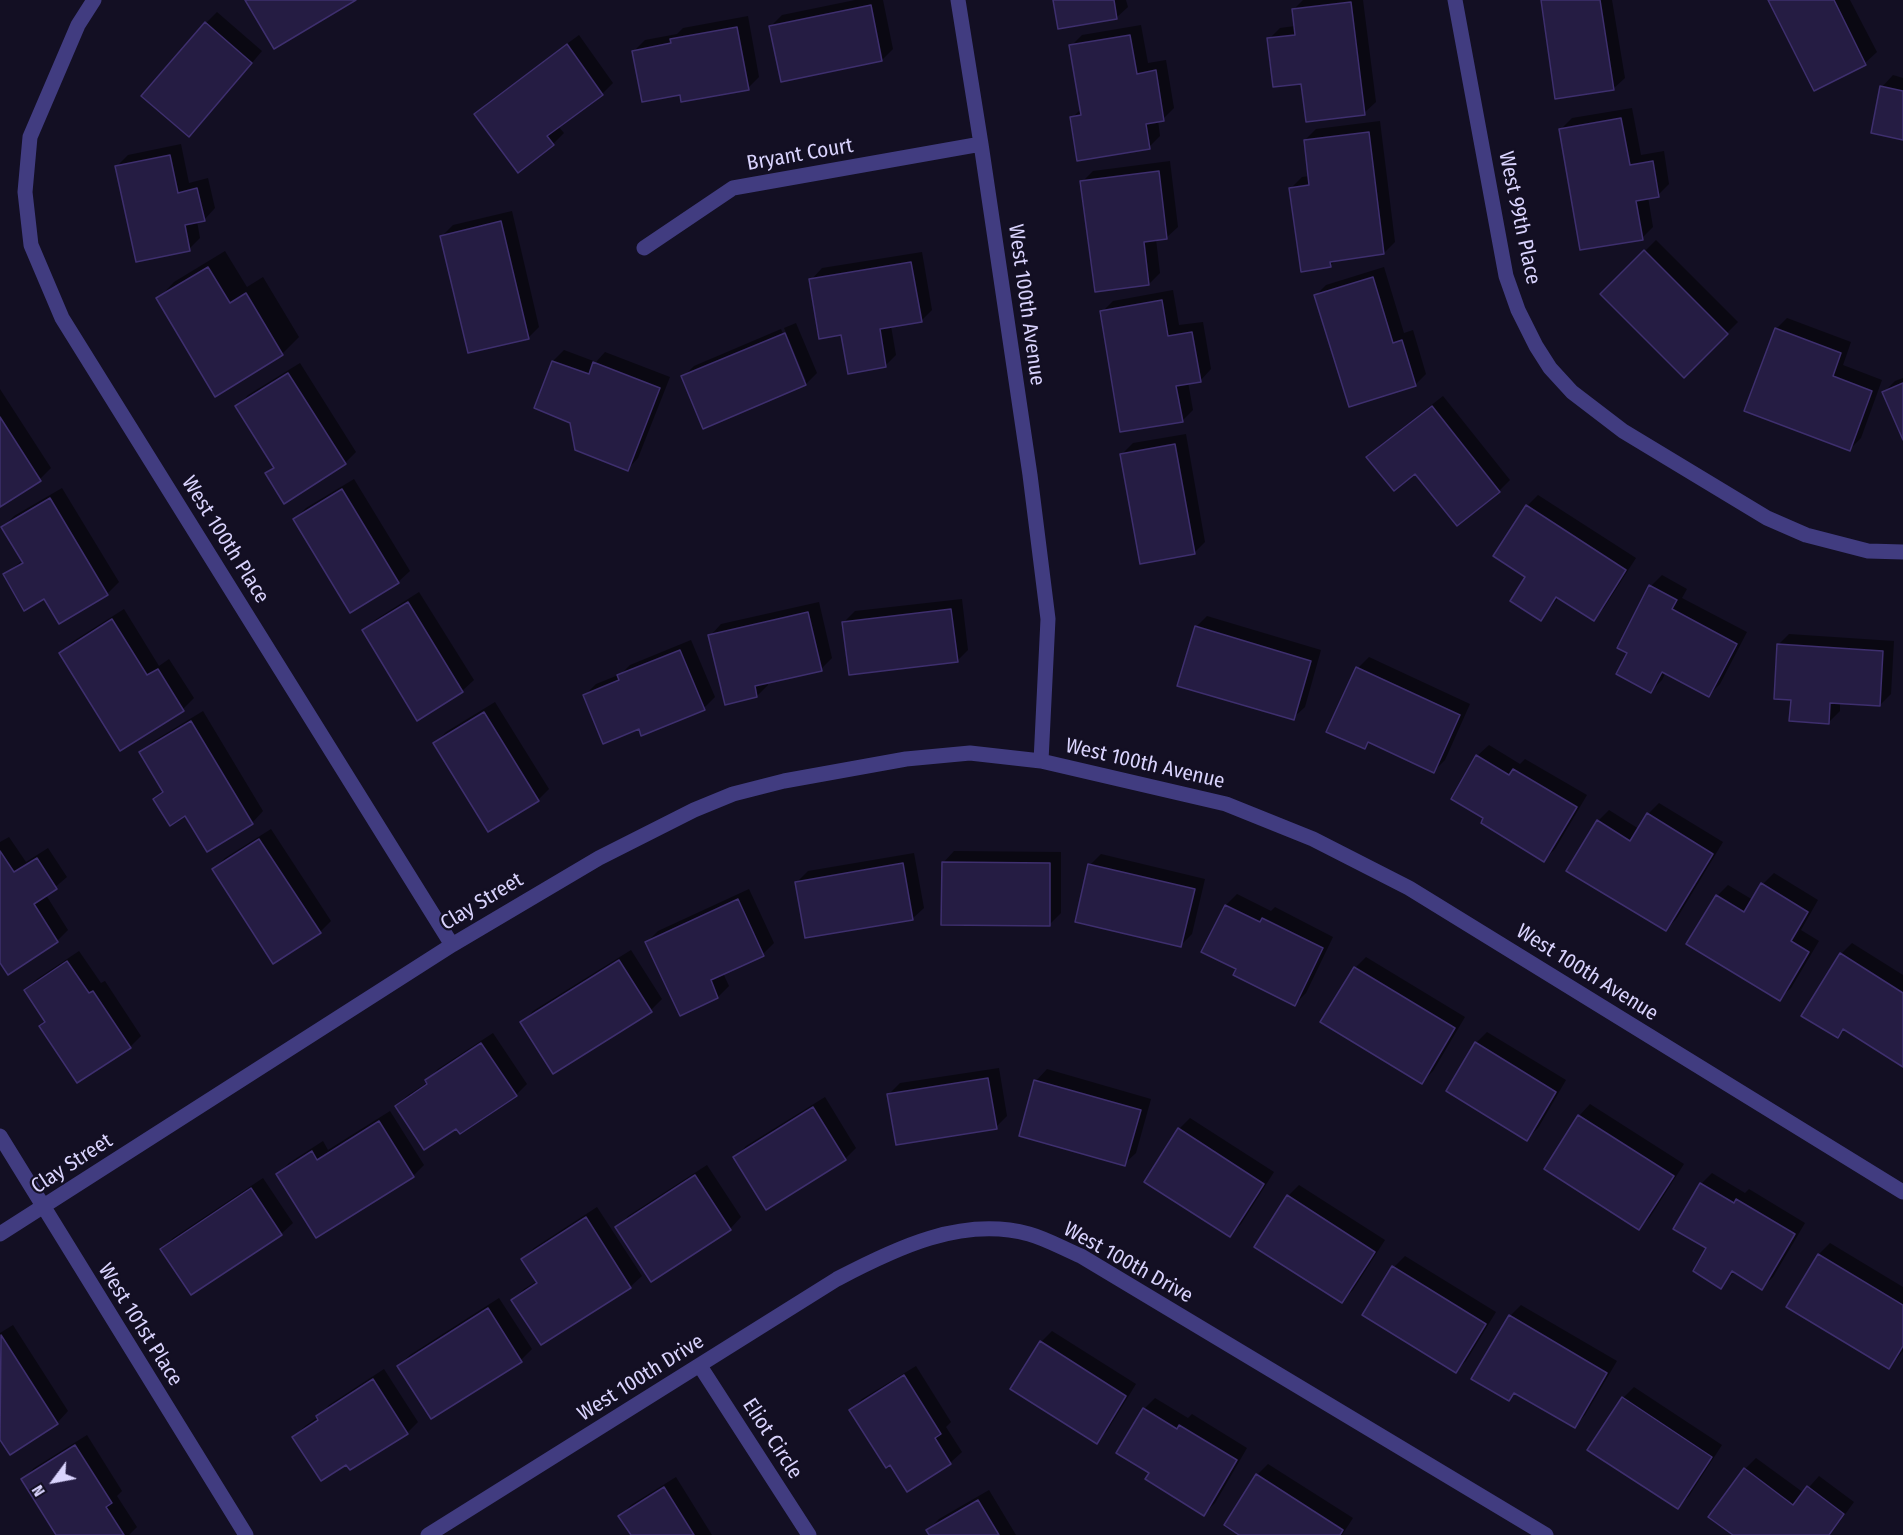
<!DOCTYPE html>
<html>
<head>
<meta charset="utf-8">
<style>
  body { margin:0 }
  #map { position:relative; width:1903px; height:1535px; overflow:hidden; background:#130f23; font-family:"Fira Sans Condensed",sans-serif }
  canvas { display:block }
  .north { position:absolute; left:24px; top:1451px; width:60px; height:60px; -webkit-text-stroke:4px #130f23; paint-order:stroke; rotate:238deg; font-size:16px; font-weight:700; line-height:24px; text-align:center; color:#d9d3fd }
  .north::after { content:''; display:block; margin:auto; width:21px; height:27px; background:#d9d3fd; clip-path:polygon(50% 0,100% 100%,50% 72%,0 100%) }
</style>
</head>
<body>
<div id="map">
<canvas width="1903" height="1535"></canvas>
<div class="north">N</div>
</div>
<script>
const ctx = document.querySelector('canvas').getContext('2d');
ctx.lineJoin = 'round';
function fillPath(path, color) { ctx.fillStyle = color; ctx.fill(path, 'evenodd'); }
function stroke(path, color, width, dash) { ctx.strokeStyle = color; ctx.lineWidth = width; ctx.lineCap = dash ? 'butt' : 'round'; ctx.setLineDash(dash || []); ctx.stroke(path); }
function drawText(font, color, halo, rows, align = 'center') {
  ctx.font = font + ' "Fira Sans Condensed",sans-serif'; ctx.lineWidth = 4.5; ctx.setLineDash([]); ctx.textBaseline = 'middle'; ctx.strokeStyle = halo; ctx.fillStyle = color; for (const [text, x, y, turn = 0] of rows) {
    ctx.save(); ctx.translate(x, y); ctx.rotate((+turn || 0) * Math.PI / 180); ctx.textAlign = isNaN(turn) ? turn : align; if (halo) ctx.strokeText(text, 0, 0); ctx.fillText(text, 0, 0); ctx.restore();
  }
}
fillPath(new Path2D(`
  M 855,0 L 883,0 L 893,49 L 882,60 L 771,26 L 782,15 Z
  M 1054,0 L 1126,0 L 1128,7 L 1116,18 Z
  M 1303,0 L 1363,0 L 1376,102 L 1364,113 L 1302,82 L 1269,39 L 1280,28 L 1295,26 L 1293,10 Z
  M 1542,0 L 1612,0 L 1625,78 L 1613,89 Z
  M 1770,0 L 1850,0 L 1877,52 L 1865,63 L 1815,89 Z
  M 217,12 L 262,51 L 200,124 L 206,23 Z
  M 748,16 L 759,77 L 748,88 L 681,94 L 634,51 L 645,40 L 677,34 L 683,28 Z
  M 1141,25 L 1148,63 L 1166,60 L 1174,108 L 1163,119 L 1158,120 L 1160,136 L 1149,147 L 1072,118 L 1082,108 L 1071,46 L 1082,35 Z
  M 579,35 L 613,83 L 602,94 L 558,126 L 564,133 L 553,144 L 518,171 L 476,114 L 487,103 Z
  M 1893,75 L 1903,78 L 1903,139 L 1882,87 Z
  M 1632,108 L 1641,155 L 1664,151 L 1669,184 L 1658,195 L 1648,197 L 1653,227 L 1642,238 L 1561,129 L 1572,118 Z
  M 1380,121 L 1395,242 L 1384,253 L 1337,259 L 1330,266 L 1291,188 L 1302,177 L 1310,176 L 1305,140 L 1316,129 Z
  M 181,144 L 189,183 L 208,178 L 215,208 L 204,220 L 197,221 L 200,238 L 189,249 L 117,166 L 128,155 Z
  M 1170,161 L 1178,227 L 1166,238 L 1156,239 L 1160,273 L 1149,284 L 1082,182 L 1093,171 Z
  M 512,211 L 539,327 L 528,338 L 442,236 L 453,225 Z
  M 1656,240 L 1738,322 L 1684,376 L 1602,294 Z
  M 225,251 L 247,287 L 263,277 L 299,337 L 282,354 L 215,394 L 158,299 L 174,282 Z
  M 922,252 L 932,310 L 921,321 L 891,326 L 896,355 L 885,366 L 842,334 L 811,280 L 822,268 Z
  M 1384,267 L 1404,333 L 1413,330 L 1426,374 L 1415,385 L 1315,296 L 1326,285 Z
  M 1173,290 L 1179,325 L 1203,322 L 1211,369 L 1200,381 L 1188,382 L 1193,410 L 1182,421 L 1102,312 L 1113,301 Z
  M 1787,318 L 1851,342 L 1843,365 L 1882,380 L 1861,438 L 1850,449 L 1776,329 Z
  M 796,323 L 817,373 L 806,384 L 704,427 L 683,377 L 694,366 L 781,329 L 803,381 L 806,381 L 784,328 Z
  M 564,350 L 596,362 L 605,352 L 670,377 L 638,458 L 627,470 L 571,422 L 553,361 Z
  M 300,363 L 356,452 L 345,463 L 267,473 L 275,466 L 237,407 L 248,395 Z
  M 1903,378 L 1903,436 L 1884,392 L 1895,381 Z
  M 0,389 L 51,468 L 40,479 L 0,506 Z
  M 1443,396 L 1510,480 L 1499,491 L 1416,472 L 1368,457 L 1379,446 Z
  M 1186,434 L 1205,542 L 1194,553 L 1122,454 L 1133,443 Z
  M 354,479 L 410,571 L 398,582 L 351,610 L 295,519 L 306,508 Z
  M 62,488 L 119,582 L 107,594 L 60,622 L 45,597 L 4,575 L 23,560 L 3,527 L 14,516 Z
  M 1538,495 L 1636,558 L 1604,608 L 1593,619 L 1559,597 L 1541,619 L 1527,577 L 1495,555 L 1527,506 Z
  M 1662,575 L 1687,589 L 1682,598 L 1747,632 L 1720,684 L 1709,695 L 1666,672 L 1662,680 L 1651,691 L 1629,653 L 1651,586 Z
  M 419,592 L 474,680 L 462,691 L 364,631 L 375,620 Z
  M 962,599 L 968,650 L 957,661 L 844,622 L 855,611 Z
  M 819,602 L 832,658 L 821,669 L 767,682 L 768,685 L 757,696 L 710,636 L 721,624 Z
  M 124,609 L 159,666 L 169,659 L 194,698 L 183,709 L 121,749 L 61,653 L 72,642 Z
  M 1207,616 L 1321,650 L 1305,707 L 1293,718 L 1196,627 Z
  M 1789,634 L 1894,641 L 1891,694 L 1880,705 L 1840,702 L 1840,711 L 1828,723 L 1792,699 L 1778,645 Z
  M 691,640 L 715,697 L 704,708 L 642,734 L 639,727 L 585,695 L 596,684 L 621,674 L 630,665 Z
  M 1369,657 L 1470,704 L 1445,760 L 1434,771 L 1371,741 L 1364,748 L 1358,668 Z
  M 495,702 L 549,789 L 538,800 L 435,743 L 446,732 Z
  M 203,711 L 263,811 L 252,823 L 207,849 L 186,814 L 155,799 L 163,790 L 141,753 L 152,742 Z
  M 1489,745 L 1520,764 L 1525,759 L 1587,795 L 1555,849 L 1544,860 L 1485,818 L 1477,756 Z
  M 1659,803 L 1723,842 L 1677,918 L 1666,930 L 1598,821 L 1609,810 L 1639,829 L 1648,814 Z
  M 271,829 L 331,921 L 320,932 L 214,869 L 225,858 Z
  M 9,837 L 26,862 L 48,848 L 67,877 L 46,895 L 68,930 L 57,941 L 0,960 L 0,842 Z
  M 954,851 L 1061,852 L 1061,913 L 1050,924 L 943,863 Z
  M 914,853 L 924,908 L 912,919 L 797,882 L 808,871 Z
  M 1101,854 L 1205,879 L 1192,934 L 1180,946 L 1090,865 Z
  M 1774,873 L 1818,900 L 1801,930 L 1819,941 L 1791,988 L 1779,999 L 1717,896 L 1728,885 L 1753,900 L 1763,884 Z
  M 749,889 L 774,943 L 763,954 L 723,973 L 729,986 L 718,997 L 681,1014 L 647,942 L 658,931 Z
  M 1237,894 L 1271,911 L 1275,907 L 1333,937 L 1306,993 L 1295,1004 L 1238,968 L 1203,951 L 1226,905 Z
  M 1852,943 L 1903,975 L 1903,1065 L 1845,1028 L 1837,1036 L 1841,954 Z
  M 631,950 L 662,999 L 651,1010 L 553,1072 L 522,1023 L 533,1011 Z
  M 79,951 L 101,983 L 105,981 L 141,1036 L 130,1047 L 46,1021 L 25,990 L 37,979 Z
  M 1366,957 L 1465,1017 L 1433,1071 L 1422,1082 L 1355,968 Z
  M 1487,1032 L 1566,1080 L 1538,1128 L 1527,1139 L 1448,1090 L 1476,1043 Z
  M 493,1033 L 527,1084 L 516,1095 L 457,1127 L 396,1106 L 408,1095 L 428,1082 L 427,1080 L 438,1069 Z
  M 999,1068 L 1007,1116 L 996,1127 L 889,1094 L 900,1083 Z
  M 1047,1069 L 1151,1099 L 1136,1153 L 1124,1164 L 1036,1081 Z
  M 825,1097 L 856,1148 L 845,1159 L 735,1158 L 746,1146 Z
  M 1590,1104 L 1684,1164 L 1650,1217 L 1639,1228 L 1546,1168 L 1579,1116 Z
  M 390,1111 L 424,1165 L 413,1176 L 278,1174 L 289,1163 L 323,1141 L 328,1150 Z
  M 1190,1118 L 1274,1172 L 1241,1224 L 1230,1235 L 1179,1129 Z
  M 707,1165 L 741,1217 L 730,1229 L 651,1280 L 617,1228 L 628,1216 Z
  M 1712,1173 L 1745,1193 L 1749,1189 L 1805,1223 L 1773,1277 L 1762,1288 L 1735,1271 L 1721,1287 L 1701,1184 Z
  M 263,1178 L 293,1223 L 281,1234 L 191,1293 L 162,1249 L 173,1238 Z
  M 1299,1185 L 1385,1240 L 1353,1290 L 1342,1301 L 1288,1196 Z
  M 597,1207 L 642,1276 L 630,1287 L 541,1343 L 513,1300 L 524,1289 L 537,1281 L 523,1259 L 534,1248 Z
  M 1830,1243 L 1903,1287 L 1903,1351 L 1889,1368 L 1788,1307 L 1819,1254 Z
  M 1405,1256 L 1496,1312 L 1466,1361 L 1455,1372 L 1364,1315 L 1394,1267 Z
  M 499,1298 L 532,1349 L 521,1360 L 398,1366 L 410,1355 Z
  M 1521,1305 L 1617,1361 L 1585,1415 L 1574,1427 L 1516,1392 L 1509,1399 L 1510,1316 Z
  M 13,1325 L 68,1411 L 57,1423 L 10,1453 L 0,1437 L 0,1333 Z
  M 1052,1331 L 1136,1384 L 1107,1431 L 1096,1442 L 1041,1342 Z
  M 916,1366 L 951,1422 L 946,1427 L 962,1452 L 950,1463 L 907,1490 L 890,1463 L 851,1410 L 862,1399 Z
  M 384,1369 L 418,1422 L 407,1433 L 347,1463 L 294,1437 L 305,1426 L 318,1417 L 329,1405 Z
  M 1634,1387 L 1722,1445 L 1689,1496 L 1678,1507 L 1623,1398 Z
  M 1155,1398 L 1188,1418 L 1192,1414 L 1247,1448 L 1215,1503 L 1204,1514 L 1151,1472 L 1144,1409 Z
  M 87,1435 L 122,1491 L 117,1496 L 137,1527 L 129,1535 L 64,1535 L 23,1479 L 34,1468 Z
  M 1756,1458 L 1804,1493 L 1819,1476 L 1854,1502 L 1830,1535 L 1735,1535 L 1745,1469 Z
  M 1268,1464 L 1353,1518 L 1342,1535 L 1242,1535 L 1257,1475 Z
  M 676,1477 L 712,1535 L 632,1535 L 620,1516 L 631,1505 Z
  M 989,1490 L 1016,1535 L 931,1535 L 928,1530 L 939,1519 Z`), '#0007');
const building = new Path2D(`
  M 245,0 L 356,0 L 274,49 Z
  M 1053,0 L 1114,0 L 1117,19 L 1058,29 Z
  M 1541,0 L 1600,0 L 1614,90 L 1555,99 Z
  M 1768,0 L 1834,0 L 1866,65 L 1814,91 Z
  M 1351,2 L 1365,115 L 1306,122 L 1301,84 L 1273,87 L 1267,38 L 1295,35 L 1292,9 Z
  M 871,5 L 882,61 L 781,82 L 769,26 Z
  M 205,22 L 252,63 L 189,137 L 141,96 Z
  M 737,27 L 749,90 L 681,102 L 680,95 L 642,102 L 632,51 L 671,43 L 670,39 Z
  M 1130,35 L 1137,74 L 1156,70 L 1164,121 L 1146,124 L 1150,149 L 1077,161 L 1070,117 L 1081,115 L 1069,45 Z
  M 567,44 L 603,95 L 547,136 L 554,145 L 518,173 L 474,114 Z
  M 1880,86 L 1903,91 L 1903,140 L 1871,133 Z
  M 1621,118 L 1630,165 L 1653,161 L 1659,197 L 1636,201 L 1643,240 L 1580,250 L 1559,129 Z
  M 1369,132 L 1384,254 L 1330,262 L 1331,267 L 1301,272 L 1289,188 L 1309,185 L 1304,140 Z
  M 170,155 L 178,193 L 197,188 L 205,221 L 185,225 L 190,251 L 136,262 L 115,166 Z
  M 1159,171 L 1167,239 L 1144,242 L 1149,285 L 1095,292 L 1080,181 Z
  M 501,221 L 529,339 L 468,353 L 440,236 Z
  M 1644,250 L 1728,334 L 1684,378 L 1600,294 Z
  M 911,262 L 922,322 L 880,329 L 886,367 L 848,374 L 841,335 L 819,339 L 809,279 Z
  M 208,267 L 230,303 L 246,293 L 283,355 L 215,397 L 156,298 Z
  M 1373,277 L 1393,343 L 1402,340 L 1416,386 L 1349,407 L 1314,295 Z
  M 1162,300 L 1168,336 L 1192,332 L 1201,382 L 1176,386 L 1183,422 L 1120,432 L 1100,311 Z
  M 1775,328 L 1841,353 L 1833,376 L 1872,391 L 1850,451 L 1744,411 Z
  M 785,333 L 806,385 L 703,429 L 681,376 Z
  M 552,361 L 589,374 L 593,362 L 660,388 L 628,471 L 575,450 L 570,423 L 534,408 Z
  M 288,373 L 346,464 L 284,504 L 265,473 L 274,468 L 235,406 Z
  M 1903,383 L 1903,440 L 1882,392 Z
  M 1432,406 L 1500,492 L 1457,526 L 1415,474 L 1394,491 L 1366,457 Z
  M 0,417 L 41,481 L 0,507 Z
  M 1175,444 L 1195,554 L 1140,564 L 1120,454 Z
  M 342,489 L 399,583 L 350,613 L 293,519 Z
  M 50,498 L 108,595 L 59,624 L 44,599 L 24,611 L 3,574 L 23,563 L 1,527 Z
  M 1526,505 L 1626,570 L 1594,621 L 1556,597 L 1541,621 L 1510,601 L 1525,577 L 1493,556 Z
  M 1649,585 L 1677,600 L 1672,609 L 1737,644 L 1709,697 L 1662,672 L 1651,693 L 1616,674 L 1627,653 L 1617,648 Z
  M 408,602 L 463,692 L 417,721 L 362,630 Z
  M 951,609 L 958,662 L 849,675 L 842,622 Z
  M 808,612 L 822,671 L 755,686 L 757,697 L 725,705 L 708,635 Z
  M 112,619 L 147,675 L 158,669 L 184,711 L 120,751 L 59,653 Z
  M 1195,626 L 1311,661 L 1294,720 L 1177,686 Z
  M 1777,644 L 1883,651 L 1880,706 L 1830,703 L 1829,724 L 1789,721 L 1791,700 L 1774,699 Z
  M 680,650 L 705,710 L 641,736 L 639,729 L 603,744 L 583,695 L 619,680 L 617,675 Z
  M 1356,667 L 1460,715 L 1434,773 L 1368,742 L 1365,749 L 1326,732 Z
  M 484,712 L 539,801 L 488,832 L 433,743 Z
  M 191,721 L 253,824 L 207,852 L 185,816 L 170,826 L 153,799 L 163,792 L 139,752 Z
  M 1476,755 L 1509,775 L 1513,769 L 1577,807 L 1544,862 L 1481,823 L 1483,818 L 1451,799 Z
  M 1647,813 L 1713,854 L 1666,931 L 1566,871 L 1597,820 L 1630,841 Z
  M 259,839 L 321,933 L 273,964 L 212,869 Z
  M 0,851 L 14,872 L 37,858 L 57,889 L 34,904 L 58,942 L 8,975 L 0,963 Z
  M 942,862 L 1050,863 L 1050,926 L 941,925 Z
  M 903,863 L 913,920 L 805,938 L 795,882 Z
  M 1088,864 L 1195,889 L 1181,947 L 1075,922 Z
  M 1761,883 L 1808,912 L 1791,941 L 1809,952 L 1780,1001 L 1686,944 L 1716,895 L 1744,912 Z
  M 738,899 L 764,956 L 711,980 L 718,998 L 680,1016 L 645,942 Z
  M 1225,905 L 1260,922 L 1262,918 L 1323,948 L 1295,1006 L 1233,975 L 1236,969 L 1201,952 Z
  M 1840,953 L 1903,993 L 1903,1067 L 1843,1029 L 1838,1038 L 1801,1016 Z
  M 619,960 L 652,1012 L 553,1074 L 520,1022 Z
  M 67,961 L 89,993 L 93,991 L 131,1048 L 77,1083 L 39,1026 L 45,1022 L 24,990 Z
  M 1354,967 L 1455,1028 L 1422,1084 L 1320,1022 Z
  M 1475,1042 L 1556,1092 L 1527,1141 L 1446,1091 Z
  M 481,1043 L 517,1096 L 460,1134 L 456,1129 L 424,1150 L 395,1106 L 427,1084 L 425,1080 Z
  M 988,1078 L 997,1129 L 896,1145 L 887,1094 Z
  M 1034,1080 L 1141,1110 L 1125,1166 L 1019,1136 Z
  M 813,1107 L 846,1160 L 766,1210 L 733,1157 Z
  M 1578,1115 L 1674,1176 L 1639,1230 L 1544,1169 Z
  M 379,1121 L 414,1177 L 316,1238 L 276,1174 L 312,1151 L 317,1160 Z
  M 1178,1128 L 1264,1184 L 1230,1237 L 1144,1182 Z
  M 695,1175 L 731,1230 L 651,1282 L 615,1227 Z
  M 1700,1183 L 1734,1203 L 1736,1199 L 1795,1234 L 1762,1290 L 1732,1271 L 1721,1289 L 1693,1271 L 1706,1248 L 1673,1229 Z
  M 251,1188 L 282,1235 L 191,1295 L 160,1249 Z
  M 1287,1195 L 1375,1252 L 1342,1303 L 1254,1247 Z
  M 586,1217 L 631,1288 L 541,1345 L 511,1300 L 537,1283 L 521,1259 Z
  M 1818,1254 L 1903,1305 L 1903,1346 L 1889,1369 L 1786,1307 Z
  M 1392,1266 L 1486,1324 L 1456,1373 L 1362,1315 Z
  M 488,1308 L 522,1362 L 431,1419 L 397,1366 Z
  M 1509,1315 L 1607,1373 L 1575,1428 L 1514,1393 L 1509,1401 L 1471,1379 Z
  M 1,1335 L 58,1424 L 10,1455 L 0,1440 Z
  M 1040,1341 L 1126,1396 L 1097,1444 L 1010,1389 Z
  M 904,1375 L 941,1434 L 935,1438 L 951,1464 L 907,1492 L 890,1465 L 886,1468 L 849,1410 Z
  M 373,1379 L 408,1434 L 350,1470 L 346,1465 L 321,1481 L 292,1437 L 318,1420 L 316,1416 Z
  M 1622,1397 L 1712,1457 L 1678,1509 L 1587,1450 Z
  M 1143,1408 L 1177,1429 L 1179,1425 L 1237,1460 L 1204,1516 L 1145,1479 L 1149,1473 L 1116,1453 Z
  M 75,1445 L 112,1503 L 106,1507 L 124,1535 L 56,1535 L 21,1479 Z
  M 1744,1468 L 1793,1505 L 1807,1486 L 1844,1514 L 1829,1535 L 1733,1535 L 1708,1517 Z
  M 1256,1474 L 1343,1530 L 1340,1535 L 1239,1535 L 1224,1525 Z
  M 664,1487 L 694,1535 L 631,1535 L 618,1516 Z
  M 978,1500 L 999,1535 L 929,1535 L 926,1530 Z`);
fillPath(building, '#251c43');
stroke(building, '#3e2f6e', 1.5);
stroke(new Path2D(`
  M 94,0 L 78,25 L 30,137 L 25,192 L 31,245 L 62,318 L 452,945
  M 958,0 L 981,144 L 1030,475 L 1048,619 L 1041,761
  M 1455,0 L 1506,276 L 1518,310 L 1536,346 L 1550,368 L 1572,392 L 1623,431 L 1767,518 L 1806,535 L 1868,551 L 1903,552
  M 644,248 L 733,188 L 981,144
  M 0,1136 L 246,1535
  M 0,1234 L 452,945 L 599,858 L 694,810 L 733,794 L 784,781 L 906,759 L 970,753 L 1041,761 L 1226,804 L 1313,839 L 1409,888 L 1903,1192
  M 700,1366 L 809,1535
  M 428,1535 L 837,1279 C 896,1248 962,1216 1029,1234 C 1047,1239 1064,1249 1081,1256 L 1546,1535`), '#413c80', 15);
drawText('21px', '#d9d3fd', '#130f23', [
  ["Bryant Court",800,155,-10],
  ["West 99th Place",1519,218,78],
  ["West 100th Avenue",1026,305,82],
  ["West 100th Place",225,540,58],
  ["West 100th Avenue",1145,764,13],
  ["Clay Street",482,902,-31],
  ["West 100th Avenue",1587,973,32],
  ["Clay Street",72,1164,-33],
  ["West 100th Drive",1128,1263,29],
  ["West 101st Place",140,1325,58],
  ["West 100th Drive",641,1378,-32],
  ["Eliot Circle",772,1439,57]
]);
</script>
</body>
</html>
